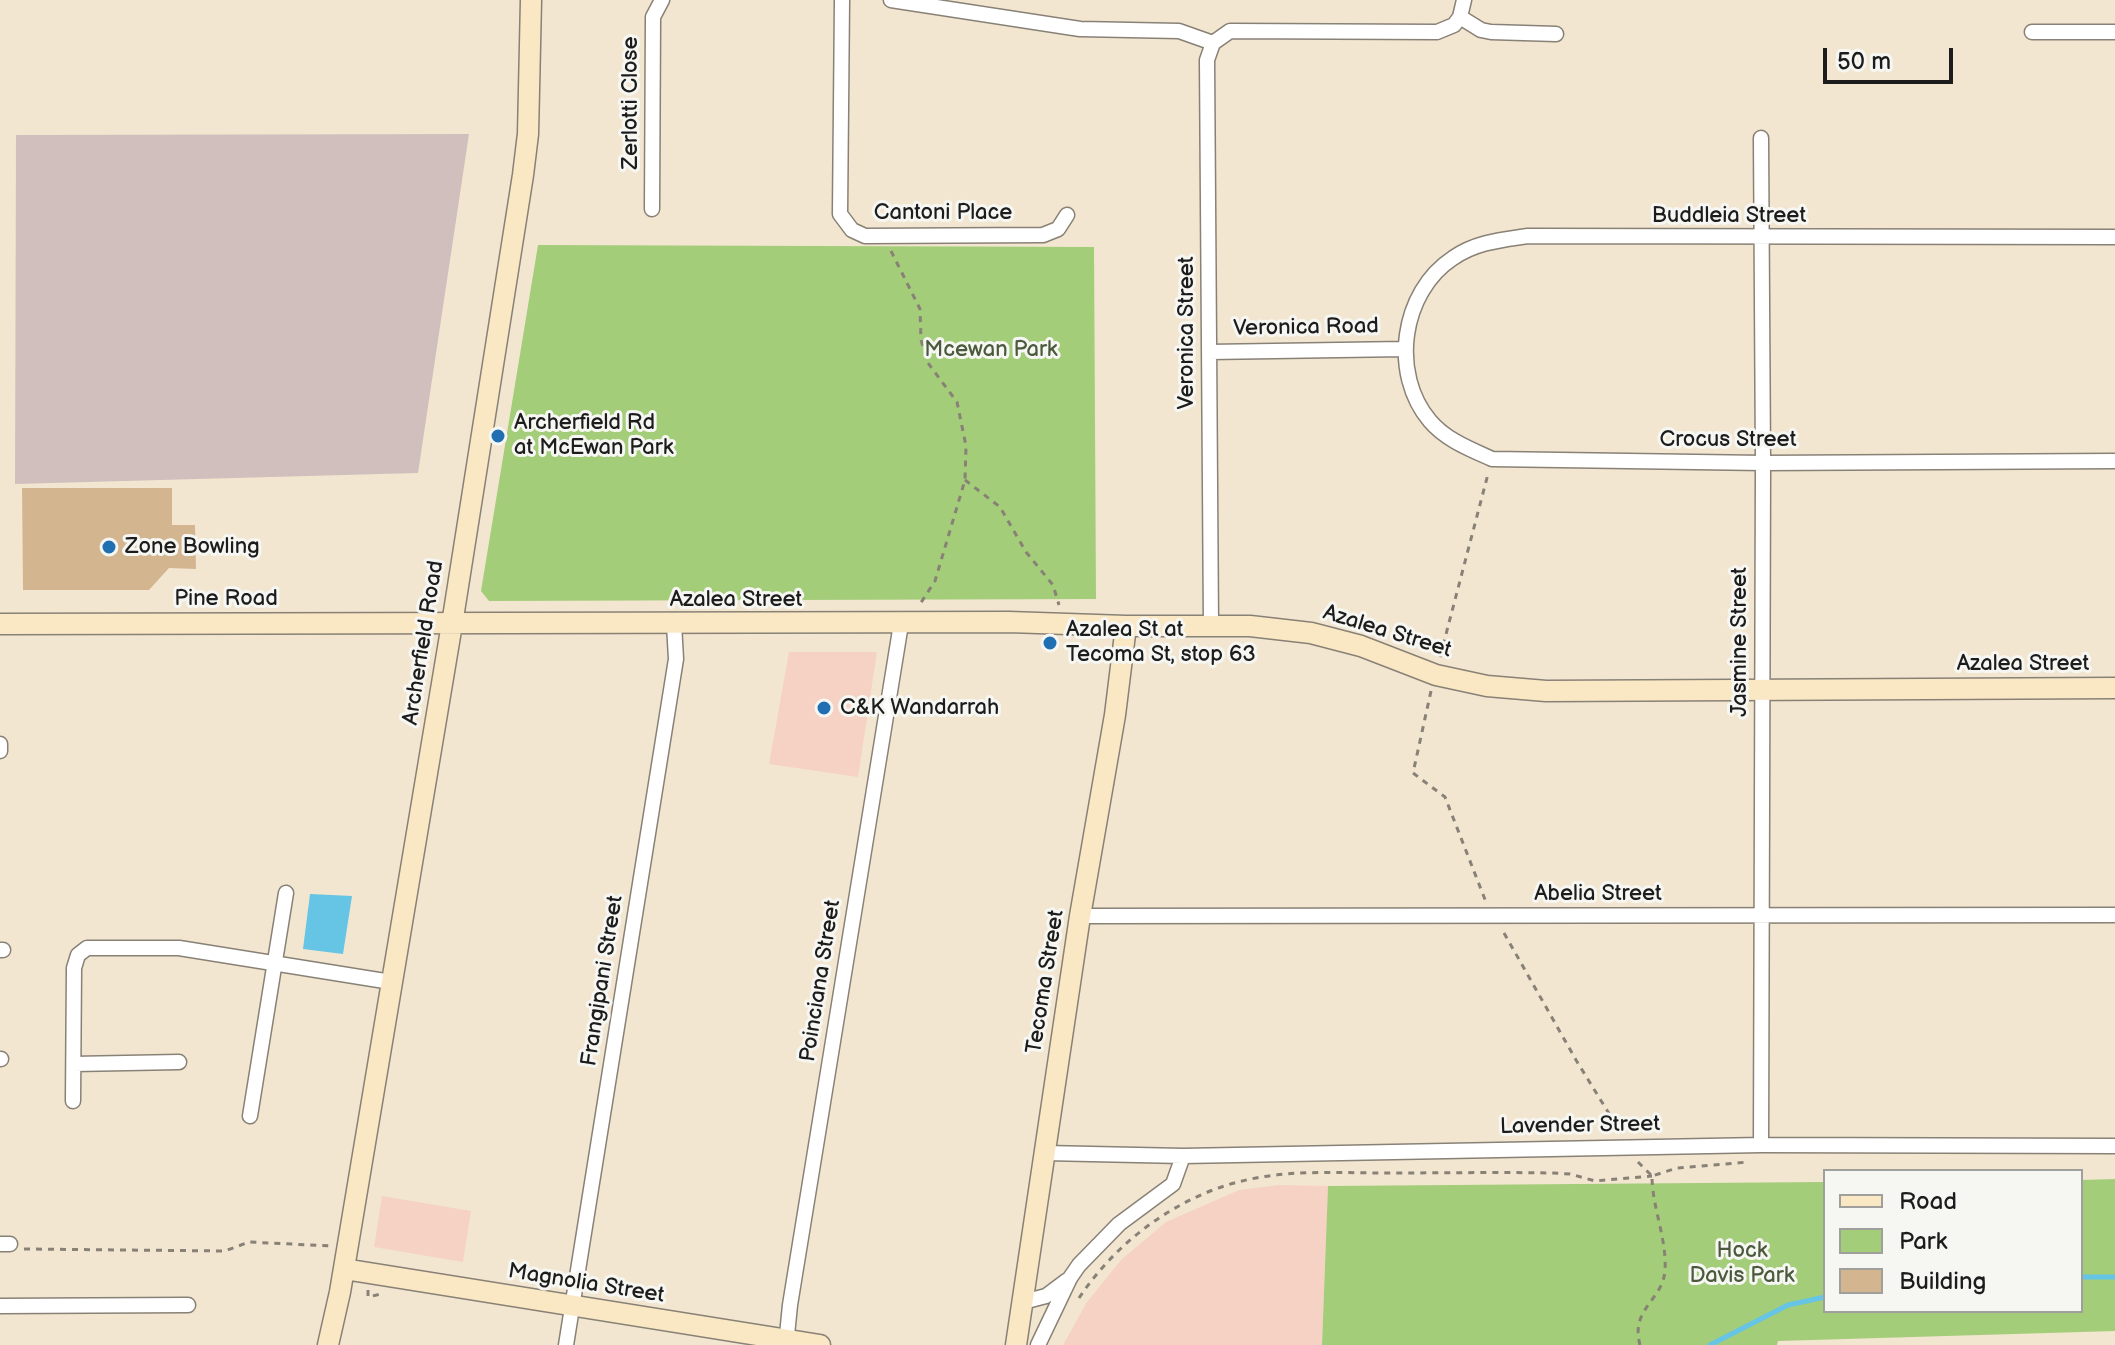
<!DOCTYPE html>
<html>
<head>
<meta charset="utf-8">
<style>
  body { margin:0 }
  #map { position:relative; width:2115px; height:1345px; overflow:hidden; background:#f3e6d1; font-family:"Balsamiq Sans",sans-serif }
  canvas { display:block }
  .legend { position:absolute; left:1823px; top:1169px; width:260px; height:144px; box-sizing:border-box; background:#f6f6f2; border:2px solid #9f9f9c; margin:0; padding:10px 14px; list-style:none; font-size:24px; color:#1c1c1c }
  .legend li { display:flex; align-items:center; gap:16px; height:40px }
  .legend b { width:40px; border:2px solid #9f9f9c }
  .scale { position:absolute; left:1823px; top:48px; width:130px; height:36px; box-sizing:border-box; border:4px solid #1c1c1c; border-top:0; padding-left:10px; font-size:24px; line-height:28px; white-space:nowrap; color:#1c1c1c; -webkit-text-stroke:6px #f6f6f2; paint-order:stroke }
</style>
</head>
<body>
<div id="map">
<canvas width="2115" height="1345"></canvas>
<ul class="legend">
<li><b style="height:10px;background:#fae7c3"></b>Road</li>
<li><b style="height:22px;background:#a3cd79"></b>Park</li>
<li><b style="height:22px;background:#d3b690"></b>Building</li>
</ul>
<div class="scale">50 m</div>
</div>
<script>
const ctx = document.querySelector('canvas').getContext('2d');
ctx.lineJoin = 'round';
function fillPath(path, color) { ctx.fillStyle = color; ctx.fill(path, 'evenodd'); }
function stroke(path, color, width, dash) { ctx.strokeStyle = color; ctx.lineWidth = width; ctx.lineCap = dash ? 'butt' : 'round'; ctx.setLineDash(dash || []); ctx.stroke(path); }
function drawText(font, color, halo, rows, align = 'center') {
  ctx.font = font + ' "Balsamiq Sans",sans-serif'; ctx.lineWidth = 6; ctx.setLineDash([]); ctx.textBaseline = 'middle'; ctx.strokeStyle = halo; ctx.fillStyle = color; for (const [text, x, y, turn = 0] of rows) {
    ctx.save(); ctx.translate(x, y); ctx.rotate((+turn || 0) * Math.PI / 180); ctx.textAlign = isNaN(turn) ? turn : align; if (halo) ctx.strokeText(text, 0, 0); ctx.fillText(text, 0, 0); ctx.restore();
  }
}
fillPath(new Path2D(`
  M 789,652 L 877,652 L 858,777 L 769,764 Z
  M 1279,1185 L 1328,1186 L 1322,1345 L 1063,1345 L 1087,1302 L 1121,1260 L 1166,1222 L 1239,1190 Z
  M 382,1196 L 471,1211 L 463,1262 L 374,1247 Z`), '#f5d2c3');
fillPath(new Path2D(`
  M 469,134 L 418,473 L 15,484 L 16,135 Z`), '#d1bfbd');
fillPath(new Path2D(`
  M 538,245 L 1094,247 L 1096,599 L 489,601 L 481,591 Z
  M 2115,1179 L 2115,1331 L 1778,1341 L 1777,1345 L 1322,1345 L 1328,1186 L 1825,1182 L 1825,1311 L 2081,1311 L 2081,1180 Z`), '#a3cd79');
fillPath(new Path2D(`
  M 310,894 L 352,896 L 343,954 L 303,949 Z`), '#66c4e4');
stroke(new Path2D(`
  M 2081,1277 L 2115,1277
  M 1710,1345 L 1788,1305 L 1825,1297`), '#66c4e4', 5);
fillPath(new Path2D(`
  M 22,488 L 172,488 L 172,525 L 195,525 L 196,569 L 169,568 L 149,590 L 23,590 Z`), '#d3b690');
const street = new Path2D(`
  M 842,0 L 840,214 L 852,230 L 865,236 L 1043,235 L 1058,229 L 1067,215
  M 891,0 L 1080,29 L 1179,31 L 1213,43 L 1230,31 L 1437,32 L 1454,25 L 1460,17 L 1481,30 L 1491,32 L 1556,34
  M 1460,17 L 1464,0
  M 2032,32 L 2115,32
  M 652,209 L 653,17 L 662,0
  M 2115,237 L 1528,236 C 1501,240 1476,242 1453,258 C 1401,292 1390,374 1430,421 C 1446,440 1470,449 1492,459 L 1763,463 L 2115,461
  M 1209,352 L 1404,349
  M 1211,625 L 1207,60 L 1213,43
  M 0,744 L 0,751
  M 1080,916 L 2115,915
  M 0,950 L 3,950
  M 0,1059 L 1,1059
  M 74,1064 L 179,1062
  M 73,1101 L 74,968 L 78,955 L 87,948 L 179,948 L 391,982
  M 250,1116 L 286,893
  M 1761,1145 L 1763,463 L 1761,138
  M 1045,1153 L 1183,1156 L 1761,1145 L 2115,1146
  M 0,1244 L 10,1244
  M 1023,1302 L 1046,1296 L 1066,1281
  M 0,1306 L 188,1305
  M 566,1345 L 676,659 L 674,624
  M 786,1345 L 790,1305 L 901,624
  M 1038,1345 L 1070,1278 L 1079,1265 L 1119,1224 L 1173,1184 L 1183,1156`);
const secondary = new Path2D(`
  M 0,624 L 1009,622 L 1126,626 L 1250,626 L 1311,633 L 1361,646 L 1436,675 L 1487,686 L 1546,691 L 2115,688
  M 344,1269 L 820,1345
  M 328,1345 L 340,1292 L 452,624 L 523,175 L 528,134 L 531,0
  M 1016,1345 L 1080,916 L 1115,715 L 1126,626`);
stroke(street, '#888176', 17);
stroke(secondary, '#888176', 23);
stroke(new Path2D(`
  M 891,251 L 920,309 L 921,340 L 928,363 L 957,402 L 966,446 L 965,480 L 935,581 L 920,604
  M 965,480 L 1000,507 L 1026,552 L 1053,585 L 1059,605
  M 1440,657 L 1488,474
  M 1431,691 L 1413,773 L 1445,797 L 1486,902
  M 1504,933 L 1576,1060 L 1621,1133
  M 1638,1162 L 1652,1176
  M 24,1249 L 225,1251 L 249,1242 L 331,1246
  M 368,1290 L 368,1297 L 381,1294
  M 1079,1298 C 1119,1238 1184,1191 1256,1178 C 1297,1170 1342,1173 1383,1173 C 1440,1173 1497,1172 1553,1173 L 1570,1174 L 1595,1181 L 1652,1176
  M 1640,1345 C 1630,1308 1663,1301 1665,1270 C 1667,1239 1652,1207 1652,1176 L 1677,1168 L 1748,1162`), '#888176', 3, [6, 6]);
stroke(street, '#fff', 14);
stroke(secondary, '#fae7c3', 20);
for (const [x, y, r, color] of [
  [498,436,8,"#1f6fb2"],
  [109,547,8,"#1f6fb2"],
  [1050,643,8,"#1f6fb2"],
  [824,708,8,"#1f6fb2"]
]) { const dot = new Path2D(); dot.arc(x, y, r, 0, 2 * Math.PI); ctx.fillStyle = color; ctx.fill(dot); stroke(dot, '#f6f6f2', 3); }
drawText('22px', '#1c1c1c', '#f6f6f2', [
  ["Zerlotti Close",631,103,-90],
  ["Cantoni Place",943,213],
  ["Buddleia Street",1729,216],
  ["Veronica Road",1306,328,-1],
  ["Veronica Street",1187,333,-90],
  ["Crocus Street",1728,440],
  ["Pine Road",226,599],
  ["Azalea Street",736,600],
  ["Azalea Street",1387,632,17],
  ["Jasmine Street",1740,642,-90],
  ["Archerfield Road",424,643,-81],
  ["Azalea Street",2023,664],
  ["Abelia Street",1598,894],
  ["Frangipani Street",603,981,-81],
  ["Poinciana Street",821,981,-81],
  ["Tecoma Street",1046,982,-81],
  ["Lavender Street",1580,1126,-1],
  ["Magnolia Street",586,1284,9]
]);
drawText('22px', '#4b5a3d', '#f6f6f2', [
  ["Mcewan Park",991,350],
  ["Hock",1742,1251],
  ["Davis Park",1742,1276]
]);
drawText('22px', '#1c1c1c', '#f6f6f2', [
  ["Archerfield Rd",514,423],
  ["at McEwan Park",514,448],
  ["Zone Bowling",125,547],
  ["Azalea St at",1066,630],
  ["Tecoma St, stop 63",1066,655],
  ["C&K Wandarrah",840,708]
], 'left');
</script>
</body>
</html>
